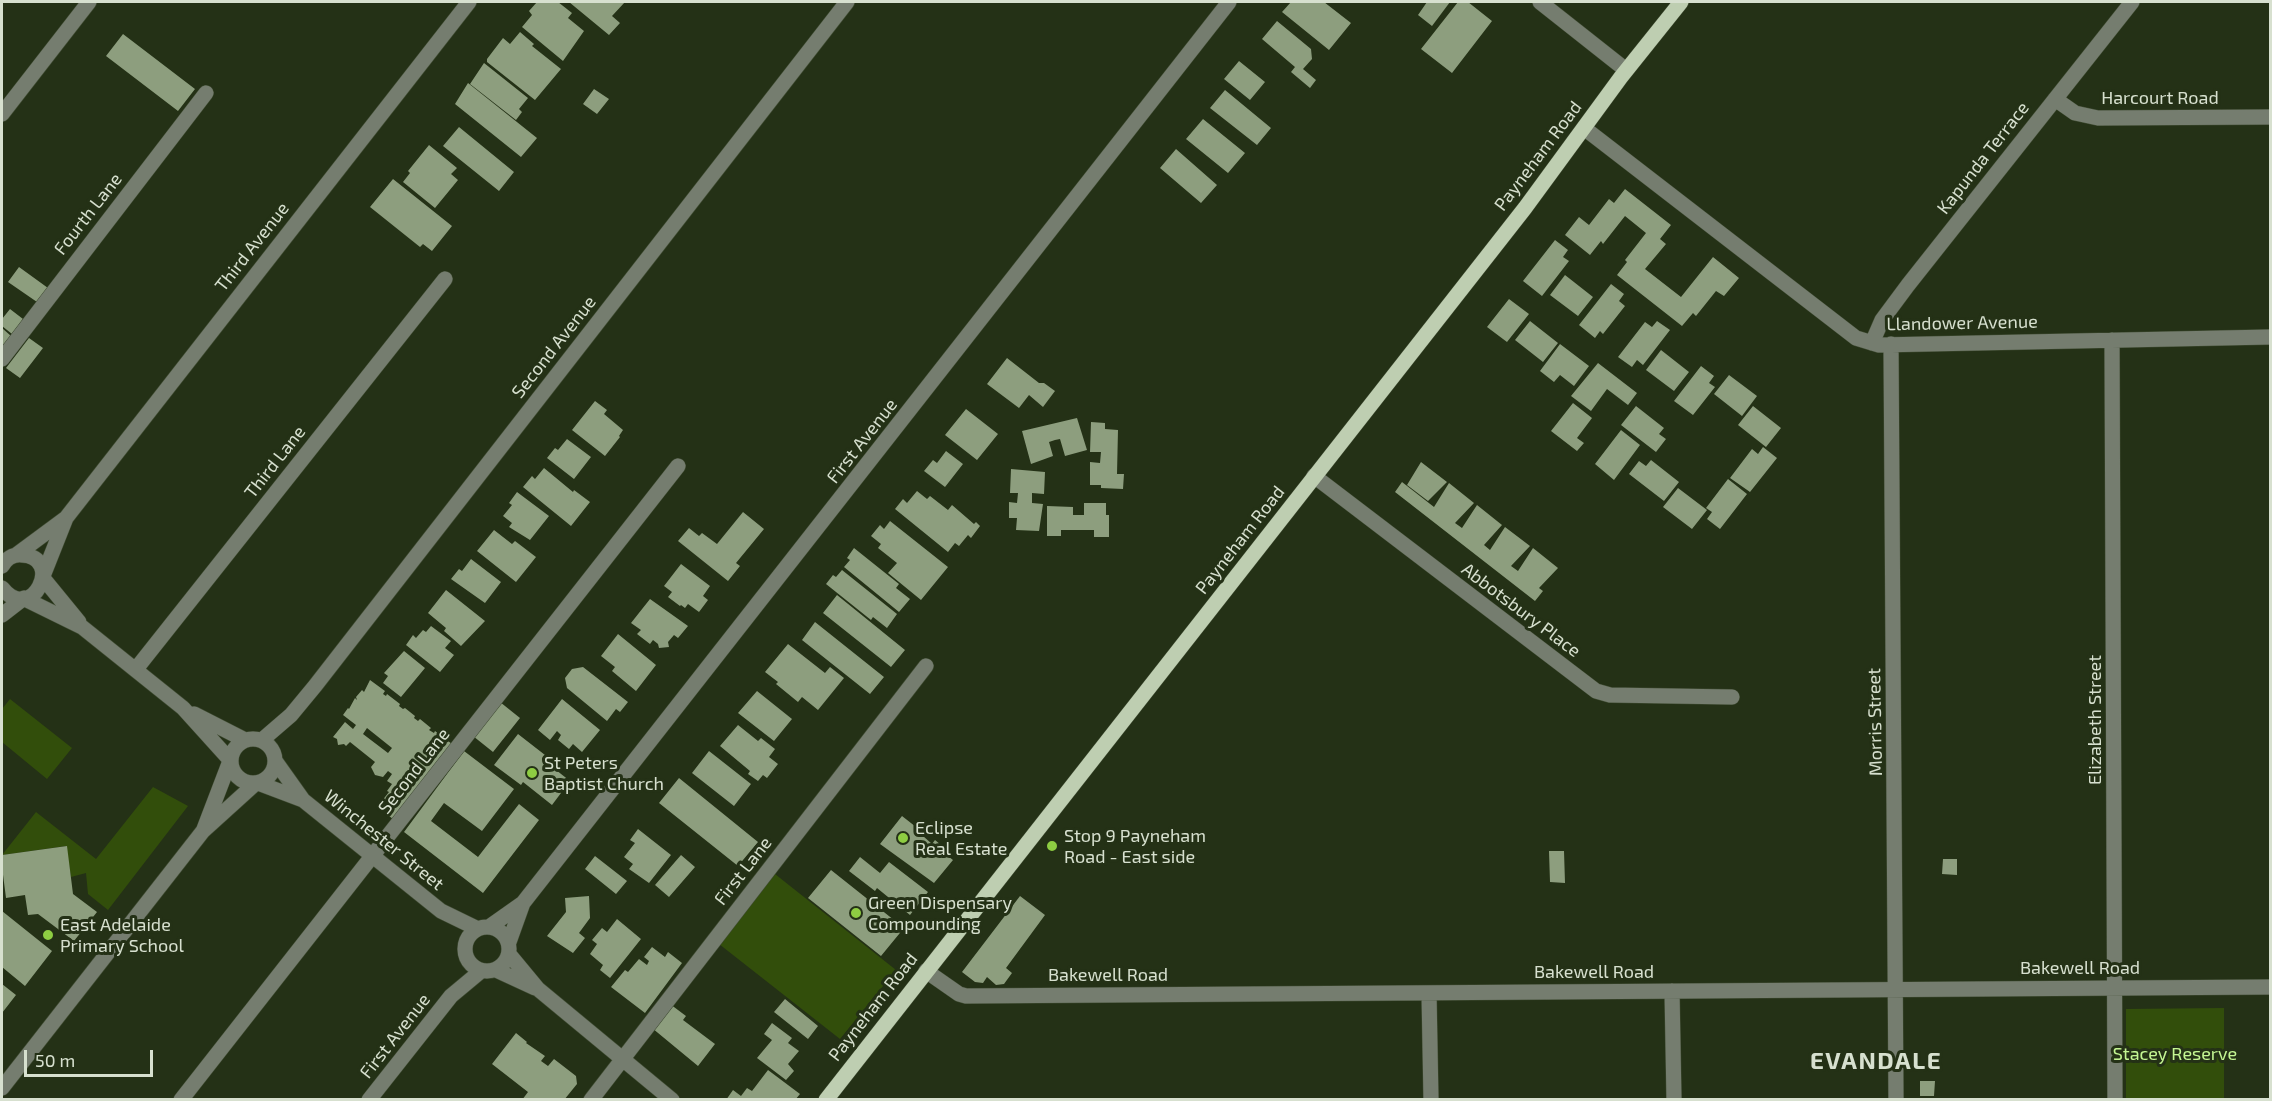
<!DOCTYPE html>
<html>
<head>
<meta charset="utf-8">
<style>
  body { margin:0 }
  #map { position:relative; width:2272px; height:1101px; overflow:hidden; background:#243116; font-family:"Exo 2",sans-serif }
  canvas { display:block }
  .frame { position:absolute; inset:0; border:3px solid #d7e0cf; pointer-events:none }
  .scale { position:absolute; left:24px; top:1050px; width:129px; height:27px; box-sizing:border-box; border:3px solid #d7e0cf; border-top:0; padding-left:8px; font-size:18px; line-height:21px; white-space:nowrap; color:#d7e0cf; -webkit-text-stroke:4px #243116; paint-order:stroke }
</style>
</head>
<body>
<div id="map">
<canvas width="2272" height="1101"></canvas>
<div class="frame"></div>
<div class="scale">50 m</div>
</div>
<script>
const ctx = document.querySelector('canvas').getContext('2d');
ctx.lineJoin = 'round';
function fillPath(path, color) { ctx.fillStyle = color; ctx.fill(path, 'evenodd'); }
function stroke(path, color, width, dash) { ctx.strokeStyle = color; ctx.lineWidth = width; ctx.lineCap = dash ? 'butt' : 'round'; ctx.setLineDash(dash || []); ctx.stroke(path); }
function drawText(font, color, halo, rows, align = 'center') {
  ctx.font = font + ' "Exo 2",sans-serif'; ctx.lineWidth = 6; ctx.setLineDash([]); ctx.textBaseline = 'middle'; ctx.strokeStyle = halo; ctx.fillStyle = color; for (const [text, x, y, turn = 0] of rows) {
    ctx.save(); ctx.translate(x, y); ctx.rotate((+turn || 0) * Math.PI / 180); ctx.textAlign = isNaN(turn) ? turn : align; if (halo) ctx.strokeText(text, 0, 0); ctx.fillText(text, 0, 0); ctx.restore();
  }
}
fillPath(new Path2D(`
  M 10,699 L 72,748 L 47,779 L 2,742 L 2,709 Z
  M 153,787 L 188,806 L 108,910 L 88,894 L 86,873 L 71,877 L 66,846 L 2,855 L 36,812 L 96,859 Z
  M 775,874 L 896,970 L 840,1039 L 719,944 Z
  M 2224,1008 L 2224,1099 L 2126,1099 L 2126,1009 Z`), '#324e0b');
fillPath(new Path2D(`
  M 537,2 L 558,2 L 572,13 L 568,18 L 584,31 L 563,61 L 522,27 L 532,15 L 529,11 Z
  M 569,2 L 625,2 L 612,16 L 620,23 L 609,35 Z
  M 1291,2 L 1324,2 L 1351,23 L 1329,50 L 1282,12 Z
  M 1427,2 L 1450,2 L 1432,26 L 1418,15 Z
  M 1458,2 L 1468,2 L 1492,21 L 1452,73 L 1421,49 Z
  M 1277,21 L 1311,49 L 1312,59 L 1303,69 L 1316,80 L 1310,88 L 1291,72 L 1295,67 L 1262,39 Z
  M 520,32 L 534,44 L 532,46 L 561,69 L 535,100 L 487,62 L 487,59 L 503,38 L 510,44 Z
  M 123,34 L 195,89 L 178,111 L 106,56 Z
  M 1239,61 L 1265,82 L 1250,100 L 1224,79 Z
  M 484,63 L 528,98 L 519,109 L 522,112 L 516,120 L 470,84 Z
  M 468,83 L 537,138 L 521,157 L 455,104 Z
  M 594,89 L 609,99 L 597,114 L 583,104 Z
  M 1225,90 L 1271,128 L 1257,145 L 1210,108 Z
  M 1203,119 L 1245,153 L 1228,173 L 1186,139 Z
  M 459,127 L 514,172 L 499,191 L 443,146 Z
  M 429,145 L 457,168 L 451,174 L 458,180 L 435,208 L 403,182 L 410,173 L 408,171 Z
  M 1176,149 L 1217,185 L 1201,203 L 1160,168 Z
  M 393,179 L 452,226 L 432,251 L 423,244 L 420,247 L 370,207 Z
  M 1625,189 L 1671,225 L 1660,239 L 1666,244 L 1645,269 L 1681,297 L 1713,257 L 1739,278 L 1724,296 L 1716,291 L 1696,316 L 1693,313 L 1682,326 L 1617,275 L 1627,262 L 1625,260 L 1646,233 L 1625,216 L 1603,244 L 1601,241 L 1590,255 L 1565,235 L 1579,217 L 1589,225 L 1609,199 L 1614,203 Z
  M 1555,240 L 1568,250 L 1563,257 L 1569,261 L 1542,296 L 1523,281 Z
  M 19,267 L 48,288 L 37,302 L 8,282 Z
  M 1565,275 L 1593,297 L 1578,316 L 1550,295 Z
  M 1611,284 L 1624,294 L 1619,301 L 1625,306 L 1603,334 L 1600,331 L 1595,338 L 1579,325 Z
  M 1509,299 L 1529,314 L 1507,342 L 1487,327 Z
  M 10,309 L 23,319 L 12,334 L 2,326 L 2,319 Z
  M 1530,321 L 1558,343 L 1543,362 L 1515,340 Z
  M 1657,321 L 1670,330 L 1643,365 L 1637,360 L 1632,367 L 1618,357 L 1645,322 L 1652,327 Z
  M 2,328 L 11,336 L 2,348 Z
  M 29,338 L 43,348 L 20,378 L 6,368 Z
  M 1560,344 L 1589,366 L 1574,386 L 1560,375 L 1554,382 L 1540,371 Z
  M 1661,350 L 1689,372 L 1674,391 L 1646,370 Z
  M 1007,358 L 1039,383 L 1044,383 L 1055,391 L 1043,407 L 1029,395 L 1019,408 L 987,384 Z
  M 1598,363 L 1637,393 L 1628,405 L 1607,389 L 1591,411 L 1571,396 Z
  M 1701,366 L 1714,376 L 1709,383 L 1715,387 L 1693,415 L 1674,401 Z
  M 1729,375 L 1757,396 L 1742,416 L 1714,394 Z
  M 595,401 L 607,410 L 604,414 L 623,430 L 619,436 L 620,437 L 605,456 L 572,430 Z
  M 1573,403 L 1592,418 L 1577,438 L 1584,443 L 1577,451 L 1551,431 Z
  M 1636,406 L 1664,428 L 1659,434 L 1666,439 L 1656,452 L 1621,425 Z
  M 1753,406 L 1781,428 L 1766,447 L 1738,425 Z
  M 966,409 L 998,434 L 977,460 L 945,435 Z
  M 1077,418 L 1087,450 L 1065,456 L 1060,439 L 1055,440 L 1049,442 L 1053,456 L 1031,464 L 1022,431 Z
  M 1091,422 L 1105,423 L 1105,429 L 1118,430 L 1117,474 L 1124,474 L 1123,489 L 1101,488 L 1101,485 L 1090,485 L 1090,462 L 1100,463 L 1101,452 L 1090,452 Z
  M 1621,430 L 1640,445 L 1614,480 L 1595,464 Z
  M 567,439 L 591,457 L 574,479 L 547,458 L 555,448 L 558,450 Z
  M 1763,447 L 1777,458 L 1750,492 L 1730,478 L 1752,449 L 1758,454 Z
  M 946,451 L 963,464 L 945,487 L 924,471 L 933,460 L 937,463 Z
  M 1651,460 L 1679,482 L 1664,501 L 1629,474 L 1639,461 L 1646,466 Z
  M 1421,462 L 1447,482 L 1428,501 L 1407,485 Z
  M 544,468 L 573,492 L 574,490 L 590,502 L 571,526 L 523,487 L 532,476 L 535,479 Z
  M 1011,469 L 1045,472 L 1044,494 L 1032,493 L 1032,503 L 1043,504 L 1039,531 L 1016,530 L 1017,518 L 1009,518 L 1009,502 L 1017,503 L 1018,493 L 1010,493 Z
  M 1728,479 L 1747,494 L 1720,529 L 1707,519 L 1712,512 L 1706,508 Z
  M 1402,482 L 1434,507 L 1449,483 L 1474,503 L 1455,523 L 1462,528 L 1477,505 L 1502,525 L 1484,545 L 1490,550 L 1505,527 L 1530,546 L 1511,566 L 1518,571 L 1533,548 L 1558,568 L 1539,588 L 1543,591 L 1535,601 L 1395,492 Z
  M 1678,488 L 1707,510 L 1692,529 L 1663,507 Z
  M 917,491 L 927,499 L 930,496 L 948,510 L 952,505 L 974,524 L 976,522 L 980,526 L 971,538 L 968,535 L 959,546 L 955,543 L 948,552 L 895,509 L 903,499 L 907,503 Z
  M 517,492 L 549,516 L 530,540 L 509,527 L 512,523 L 503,516 L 512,505 L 509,503 Z
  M 1084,503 L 1106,503 L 1106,515 L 1109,515 L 1109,537 L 1094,537 L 1094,530 L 1061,530 L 1061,536 L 1047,536 L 1047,506 L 1073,507 L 1073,515 L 1084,515 Z
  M 743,512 L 764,529 L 736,563 L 740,566 L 728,581 L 678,541 L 689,528 L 699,536 L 702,533 L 717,544 Z
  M 890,521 L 948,567 L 921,600 L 888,573 L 897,563 L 878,548 L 881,544 L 871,536 L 880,525 L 884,529 Z
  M 494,530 L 512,544 L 515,541 L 536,557 L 516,582 L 477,551 Z
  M 854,548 L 899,584 L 896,588 L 910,599 L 899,612 L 844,567 L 850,560 L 847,558 Z
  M 471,559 L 501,582 L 485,603 L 451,579 L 459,569 L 462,571 Z
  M 681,564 L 710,586 L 703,596 L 708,600 L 699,612 L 688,604 L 685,608 L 681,605 L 680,606 L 668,597 L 672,592 L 664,586 Z
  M 842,570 L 897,614 L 887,628 L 873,617 L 871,620 L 826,584 L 833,575 L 836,577 Z
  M 446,590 L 485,621 L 461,646 L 444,631 L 446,628 L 428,613 Z
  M 837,595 L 905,650 L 891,667 L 823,613 Z
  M 650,599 L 688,626 L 678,638 L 674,635 L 668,642 L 669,647 L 659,648 L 658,644 L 653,640 L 650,644 L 637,634 L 641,630 L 631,623 Z
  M 815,622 L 884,677 L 870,694 L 802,640 Z
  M 431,626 L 451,641 L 445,648 L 454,655 L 440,672 L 406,645 L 413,635 L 416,638 L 423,630 L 426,632 Z
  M 618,634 L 656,665 L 636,691 L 612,671 L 615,667 L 601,656 Z
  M 788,644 L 825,673 L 830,667 L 844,678 L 818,710 L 802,697 L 798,702 L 776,684 L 778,682 L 765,672 Z
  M 404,651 L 425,668 L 401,697 L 383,683 L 388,676 L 384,673 Z
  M 583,667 L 628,702 L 620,712 L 616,709 L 607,721 L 567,688 L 565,678 L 572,669 Z
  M 370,680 L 385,691 L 383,694 L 386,696 L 387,694 L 400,704 L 399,706 L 403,709 L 405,708 L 415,716 L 414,718 L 418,721 L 420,719 L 431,728 L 429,730 L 434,733 L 435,731 L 452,744 L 393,819 L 377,807 L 389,792 L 387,791 L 392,784 L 387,781 L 392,774 L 388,771 L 383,777 L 375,775 L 371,767 L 375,762 L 350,742 L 346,746 L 344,744 L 338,745 L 337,739 L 333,737 L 345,722 L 353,729 L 356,725 L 343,715 L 348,708 L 349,709 L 355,698 L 357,700 L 356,697 L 362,690 L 364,692 ZM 367,728 L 392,748 L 388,753 L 363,734 Z
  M 757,691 L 792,719 L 774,741 L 738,713 Z
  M 562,699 L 600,730 L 582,752 L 573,744 L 569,749 L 558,740 L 561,735 L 557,731 L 550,740 L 538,730 Z
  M 500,702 L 520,718 L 493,752 L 473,736 Z
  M 738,725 L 758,741 L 761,738 L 775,749 L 769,757 L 778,764 L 767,778 L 763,775 L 758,781 L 748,774 L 750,771 L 720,746 Z
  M 518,734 L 545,755 L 542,759 L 570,781 L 552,805 L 523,782 L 521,785 L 494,765 Z
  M 464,751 L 514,789 L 482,831 L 444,803 L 431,821 L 478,857 L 519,804 L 539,820 L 483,893 L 404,832 Z
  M 709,751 L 751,784 L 734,806 L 692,773 Z
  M 679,778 L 758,842 L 738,866 L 659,803 Z
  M 902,816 L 925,834 L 923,836 L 932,844 L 935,840 L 947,850 L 944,853 L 953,860 L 934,883 L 880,844 Z
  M 638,829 L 671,855 L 649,883 L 629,869 L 633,864 L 624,857 L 635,843 L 630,840 Z
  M 67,846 L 73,894 L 97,912 L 74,941 L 38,914 L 28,915 L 25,895 L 6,898 L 2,867 L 2,855 Z
  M 1549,851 L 1564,851 L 1565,883 L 1550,882 Z
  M 681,855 L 695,867 L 669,897 L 655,885 Z
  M 595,856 L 627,881 L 616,894 L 585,869 Z
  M 860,857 L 880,873 L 889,862 L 928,892 L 910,915 L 877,888 L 875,891 L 849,871 Z
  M 1943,859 L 1957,859 L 1957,875 L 1942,874 Z
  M 831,870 L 904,928 L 881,956 L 808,898 Z
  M 589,896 L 590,918 L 579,933 L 585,938 L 573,953 L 547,936 L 566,912 L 565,898 Z
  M 1020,896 L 1045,915 L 1006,968 L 1012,973 L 1004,984 L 996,985 L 987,977 L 983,983 L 975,982 L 962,972 Z
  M 2,911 L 52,951 L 25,986 L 2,967 Z
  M 617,919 L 641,939 L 610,978 L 600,970 L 603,965 L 590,954 L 597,944 L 592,940 L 602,928 L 607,932 Z
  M 652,947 L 665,957 L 668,952 L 682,963 L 645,1013 L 611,987 L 625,970 L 628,972 L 639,959 L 647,965 L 649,961 L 644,957 Z
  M 2,984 L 16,995 L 2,1013 Z
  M 785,999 L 818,1026 L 808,1039 L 774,1012 Z
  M 670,1004 L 686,1016 L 683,1020 L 715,1044 L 698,1066 L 652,1028 Z
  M 772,1023 L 792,1038 L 788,1043 L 799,1051 L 788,1064 L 794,1071 L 786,1080 L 757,1058 L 772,1040 L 764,1034 Z
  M 516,1033 L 527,1042 L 526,1043 L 545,1056 L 541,1061 L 548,1066 L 554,1059 L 576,1076 L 577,1084 L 564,1100 L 522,1100 L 528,1092 L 492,1064 Z
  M 768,1070 L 800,1094 L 795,1100 L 726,1100 L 733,1090 L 741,1096 L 747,1088 L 752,1091 Z
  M 1920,1081 L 1935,1081 L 1934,1096 L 1920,1096 Z`), '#8d9e7e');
const minor = new Path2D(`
  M 1540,2 L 1626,70
  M 2055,99 L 2075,113 L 2098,118 L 2270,117
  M 2,114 L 89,2
  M 1584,128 L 1856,338 L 1879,345 L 2270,337
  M 2112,340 L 2115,1100
  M 1872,343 L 1882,320 L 1908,285 L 2132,2
  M 1891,344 L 1896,1100
  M 2,359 L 206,93
  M 1314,476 L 1596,691 L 1610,695 L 1732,697
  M 16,555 L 66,518 L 469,2
  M 2,566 C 6,559 13,554 22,555 C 65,557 32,626 2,588
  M 43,576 L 66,518
  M 43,578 L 79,622
  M 25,599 L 82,627 L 183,708 L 230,760
  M 2,615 L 24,598
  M 136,669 L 445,279
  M 194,714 L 245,740
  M231 761a22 22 0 1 1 44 0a22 22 0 1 1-44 0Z
  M 262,740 L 291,715 L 315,686 L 847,2
  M 276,762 L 303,800 L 441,911 L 478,929
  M 258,783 L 303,800
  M 204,829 L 230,761
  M465 949a22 22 0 1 1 44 0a22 22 0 1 1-44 0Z
  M 489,927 L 523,903 L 1229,2
  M 509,942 L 523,903
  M 509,954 L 538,989 L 672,1100
  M 496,970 L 535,988
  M 926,971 L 959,994 L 966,996 L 2270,987
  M 1672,991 L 1674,1100
  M 1429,993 L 1431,1100
  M 2,1088 L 203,831 L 256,783
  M 181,1100 L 678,466
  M 369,1100 L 451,996 L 481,971
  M 591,1100 L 926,666`);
const major = new Path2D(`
  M 826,1100 L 1525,208 L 1621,77 L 1681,2`);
stroke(minor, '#414d34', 16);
stroke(major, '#414d34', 16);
stroke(minor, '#757d6f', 15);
stroke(major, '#beceb1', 15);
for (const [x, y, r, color] of [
  [532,773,6,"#8ecd42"],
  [903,838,6,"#8ecd42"],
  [1052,846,6,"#8ecd42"],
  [856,913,6,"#8ecd42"],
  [48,935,6,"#8ecd42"]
]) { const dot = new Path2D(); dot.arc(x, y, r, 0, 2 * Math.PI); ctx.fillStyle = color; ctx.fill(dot); stroke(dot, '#243116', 2); }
drawText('18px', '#d7e0cf', '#243116', [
  ["Harcourt Road",2160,98],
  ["Payneham Road",1538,156,-53],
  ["Kapunda Terrace",1983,158,-52],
  ["Fourth Lane",88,214,-52],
  ["Third Avenue",252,247,-52],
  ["Llandower Avenue",1962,323,-1],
  ["Second Avenue",554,347,-52],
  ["First Avenue",862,441,-52],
  ["Third Lane",275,462,-52],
  ["Payneham Road",1240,540,-52],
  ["Abbotsbury Place",1521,610,37],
  ["Elizabeth Street",2095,720,-90],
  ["Morris Street",1875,722,-91],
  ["Second Lane",414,771,-52],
  ["Winchester Street",384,840,39],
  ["First Lane",743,871,-52],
  ["Bakewell Road",2080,968],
  ["Bakewell Road",1594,972],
  ["Bakewell Road",1108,975],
  ["Payneham Road",873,1007,-52],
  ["First Avenue",395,1036,-52]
]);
drawText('18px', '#d7e0cf', '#243116', [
  ["St Peters",544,763],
  ["Baptist Church",544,784],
  ["Eclipse",915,828],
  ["Real Estate",915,849],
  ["Stop 9 Payneham",1064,836],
  ["Road - East side",1064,857],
  ["Green Dispensary",868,903],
  ["Compounding",868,924],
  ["East Adelaide",60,925],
  ["Primary School",60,946]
], 'left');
drawText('18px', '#c4f693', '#243116', [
  ["Stacey Reserve",2175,1054]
]);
ctx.letterSpacing = '1.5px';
drawText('bold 24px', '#d7e0cf', '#243116', [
  ["EVANDALE",1876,1061]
]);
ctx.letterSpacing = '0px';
</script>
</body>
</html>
